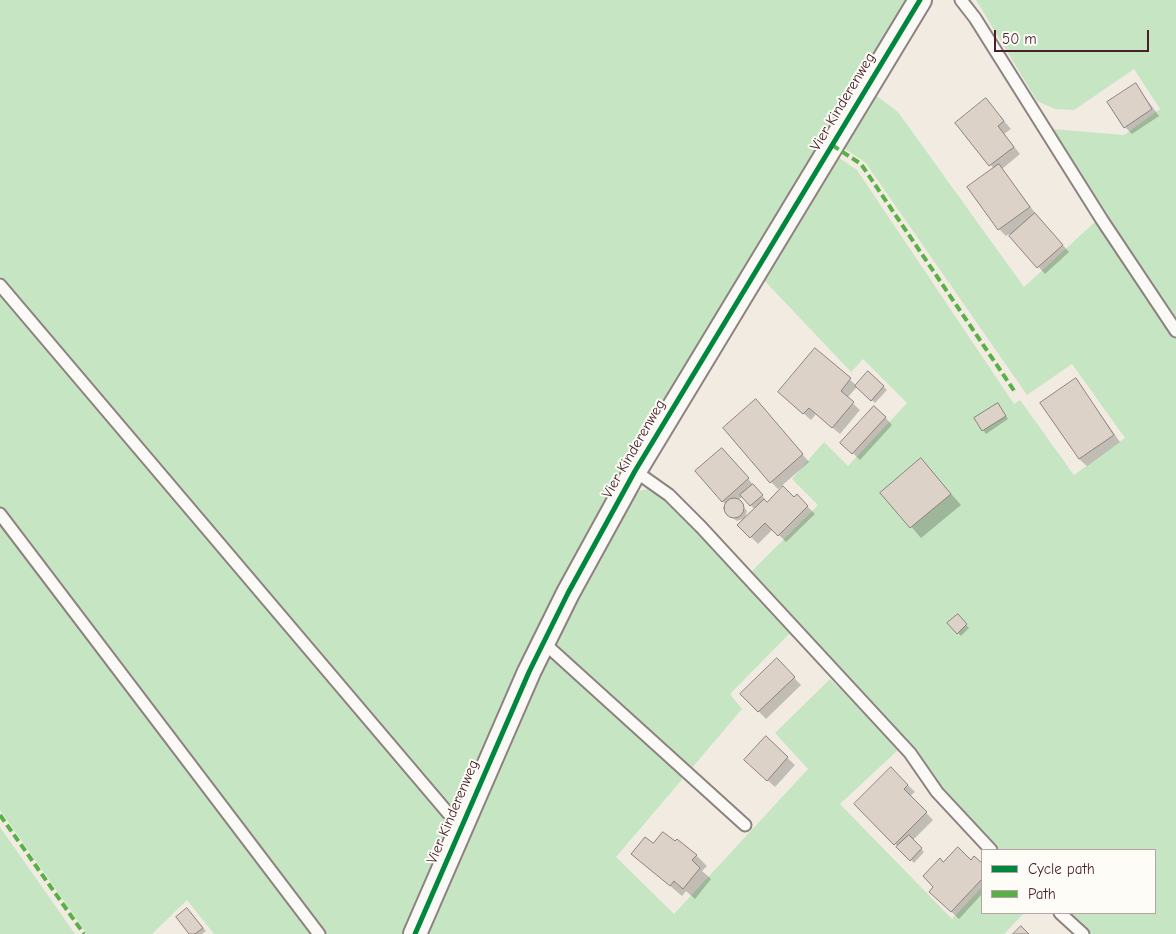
<!DOCTYPE html>
<html>
<head>
<meta charset="utf-8">
<style>
  body { margin:0 }
  #map { position:relative; width:1176px; height:934px; overflow:hidden; background:#f2ebe2; font-family:"Comic Neue",sans-serif }
  canvas { display:block }
  .legend { position:absolute; left:981px; top:849px; width:175px; height:65px; box-sizing:border-box; background:#fdfcf7; border:1px solid #b5a4a5; margin:0; padding:6px 9px; list-style:none; font-size:15px; color:#4a1f2b }
  .legend li { display:flex; align-items:center; gap:10px; height:25px }
  .legend b { width:25px; border:1px solid #b5a4a5 }
  .scale { position:absolute; left:994px; top:30px; width:155px; height:22px; box-sizing:border-box; border:2px solid #4a1f2b; border-top:0; padding-left:6px; font-size:15px; line-height:18px; white-space:nowrap; color:#4a1f2b; -webkit-text-stroke:4px #fdfcf7; paint-order:stroke }
</style>
</head>
<body>
<div id="map">
<canvas width="1176" height="934"></canvas>
<ul class="legend">
<li><b style="height:6px;background:#00873e"></b>Cycle path</li>
<li><b style="height:6px;background:#57b146"></b>Path</li>
</ul>
<div class="scale">50 m</div>
</div>
<script>
const ctx = document.querySelector('canvas').getContext('2d');
ctx.lineJoin = 'round';
function fillPath(path, color) { ctx.fillStyle = color; ctx.fill(path, 'evenodd'); }
function stroke(path, color, width, dash) { ctx.strokeStyle = color; ctx.lineWidth = width; ctx.lineCap = dash ? 'butt' : 'round'; ctx.setLineDash(dash || []); ctx.stroke(path); }
function drawText(font, color, halo, rows, align = 'center') {
  ctx.font = font + ' "Comic Neue",sans-serif'; ctx.lineWidth = 4; ctx.setLineDash([]); ctx.textBaseline = 'middle'; ctx.strokeStyle = halo; ctx.fillStyle = color; for (const [text, x, y, turn = 0] of rows) {
    ctx.save(); ctx.translate(x, y); ctx.rotate((+turn || 0) * Math.PI / 180); ctx.textAlign = isNaN(turn) ? turn : align; if (halo) ctx.strokeText(text, 0, 0); ctx.fillText(text, 0, 0); ctx.restore();
  }
}
fillPath(new Path2D(`
  M 0,0 L 908,0 L 757,246 L 627,467 L 459,813 L 450,808 L 0,276 Z
  M 976,0 L 1176,0 L 1176,321 L 1052,129 L 1124,135 L 1160,109 L 1134,69 L 1074,110 L 1055,109 L 1037,101 Z
  M 871,92 L 898,112 L 1024,287 L 1096,221 L 1176,333 L 1176,934 L 1092,934 L 1070,913 L 1155,913 L 1155,850 L 999,850 L 939,783 L 918,752 L 751,572 L 818,505 L 792,479 L 824,442 L 848,466 L 907,403 L 863,359 L 851,372 L 761,277 L 835,155 L 857,170 L 1014,404 L 1020,400 L 1074,475 L 1125,438 L 1072,364 L 1027,395 L 865,162 L 839,145 Z
  M 0,293 L 444,817 L 455,822 L 405,934 L 325,934 L 0,506 Z
  M 650,489 L 669,501 L 753,592 L 792,631 L 730,694 L 742,709 L 616,857 L 674,914 L 808,769 L 775,733 L 830,679 L 899,749 L 840,804 L 952,919 L 982,887 L 982,913 L 1024,913 L 1004,934 L 424,934 L 562,620 L 637,491 Z
  M 0,522 L 312,934 L 214,934 L 187,900 L 152,934 L 87,934 L 0,810 Z
  M 0,827 L 75,934 L 0,934 Z`), '#c6e5c2');
fillPath(new Path2D(`
  M 1136,85 L 1159,116 L 1132,134 L 1125,127 Z
  M 986,100 L 1011,129 L 1004,134 L 1020,154 L 1002,169 L 1042,222 L 1069,252 L 1045,274 L 1009,234 L 1006,236 L 999,229 L 969,187 L 994,169 L 957,123 Z
  M 816,350 L 857,386 L 869,373 L 887,390 L 875,403 L 857,387 L 847,398 L 860,410 L 840,434 L 816,414 L 811,420 L 787,399 Z
  M 1076,380 L 1120,442 L 1087,466 L 1079,459 Z
  M 998,404 L 1008,419 L 986,434 L 983,430 Z
  M 763,408 L 809,462 L 778,489 L 771,482 Z
  M 885,417 L 892,425 L 860,460 L 842,443 Z
  M 729,456 L 765,499 L 763,501 L 767,504 L 794,498 L 797,496 L 815,514 L 786,542 L 773,529 L 758,544 L 739,525 L 755,510 L 743,496 L 737,501 L 747,511 L 745,518 L 737,521 L 728,514 L 727,505 L 722,501 Z
  M 921,460 L 961,505 L 921,538 L 882,493 Z
  M 957,615 L 969,628 L 961,636 L 949,624 Z
  M 777,660 L 801,685 L 766,719 L 742,694 Z
  M 766,738 L 795,765 L 775,787 L 753,767 Z
  M 891,769 L 915,792 L 910,796 L 933,820 L 913,840 L 924,852 L 914,863 L 856,804 Z
  M 633,854 L 696,855 L 707,866 L 702,871 L 711,879 L 695,899 L 686,891 L 682,896 Z
  M 974,858 L 982,865 L 982,894 L 959,919 L 930,892 L 935,887 L 944,864 L 971,861 Z
  M 190,913 L 206,931 L 202,934 L 191,934 Z`), '#0003');
const building = new Path2D(`
  M 1136,83 L 1152,109 L 1124,128 L 1107,102 Z
  M 986,98 L 1004,121 L 998,126 L 1014,147 L 989,166 L 955,123 Z
  M 999,164 L 1030,207 L 998,230 L 967,187 Z
  M 1035,213 L 1063,245 L 1037,268 L 1009,236 Z
  M 815,348 L 851,378 L 841,391 L 854,402 L 832,428 L 809,408 L 803,414 L 778,392 Z
  M 868,371 L 884,386 L 871,401 L 855,386 Z
  M 1076,378 L 1114,435 L 1079,459 L 1040,403 Z
  M 756,399 L 803,454 L 770,483 L 723,428 Z
  M 998,403 L 1006,416 L 982,431 L 974,418 Z
  M 874,406 L 886,417 L 852,454 L 840,443 Z
  M 722,448 L 749,478 L 722,502 L 695,471 Z
  M 921,458 L 951,494 L 910,528 L 880,493 Z
  M 753,484 L 763,495 L 750,506 L 740,495 Z
  M 783,486 L 794,497 L 797,494 L 808,506 L 778,536 L 765,523 L 750,538 L 737,525 L 764,499 L 767,502 Z
  M724 508a10 10 0 1 1 20 0a10 10 0 1 1-20 0Z
  M 958,614 L 967,624 L 957,634 L 947,623 Z
  M 777,658 L 795,677 L 758,712 L 740,694 Z
  M 766,736 L 788,757 L 767,781 L 744,760 Z
  M 891,767 L 908,785 L 904,789 L 927,812 L 894,845 L 854,804 Z
  M 663,832 L 675,841 L 677,839 L 697,855 L 692,860 L 700,868 L 683,889 L 674,881 L 670,886 L 631,854 L 645,837 L 653,843 Z
  M 909,835 L 922,848 L 910,861 L 896,847 Z
  M 958,847 L 971,860 L 974,856 L 982,863 L 982,879 L 951,912 L 929,892 L 933,887 L 923,876 L 940,858 L 943,862 Z
  M 187,908 L 203,928 L 195,934 L 189,934 L 176,917 Z
  M 1021,926 L 1029,934 L 1013,934 Z`);
fillPath(building, '#ddd2c7');
stroke(building, '#8e8281', 1);
const service = new Path2D(`
  M 961,0 L 975,18 L 1102,220 L 1176,331
  M 0,285 L 448,813 L 463,821
  M 635,471 L 669,495 L 701,527 L 910,753 L 937,792 L 991,850
  M 0,514 L 319,934
  M 543,642 L 745,825
  M 1060,913 L 1083,934`);
const minor = new Path2D(`
  M 415,934 L 529,672 L 568,593 L 635,471 L 920,0`);
stroke(service, '#8e8281', 15);
stroke(minor, '#8e8281', 26);
stroke(service, '#faf9f6', 11);
stroke(minor, '#faf9f6', 22);
stroke(new Path2D(`
  M 832,145 L 861,164 L 1015,392
  M 0,815 L 84,934`), '#57b146', 4, [8, 4]);
stroke(new Path2D(`
  M 415,934 L 529,672 L 568,593 L 635,471 L 920,0`), '#00873e', 5);
drawText('15px', '#4a1f2b', '#fdfcf7', [
  ["Vier Kinderenweg",843,102,-59],
  ["Vier Kinderenweg",634,449,-60],
  ["Vier Kinderenweg",453,812,-67]
]);
</script>
</body>
</html>
